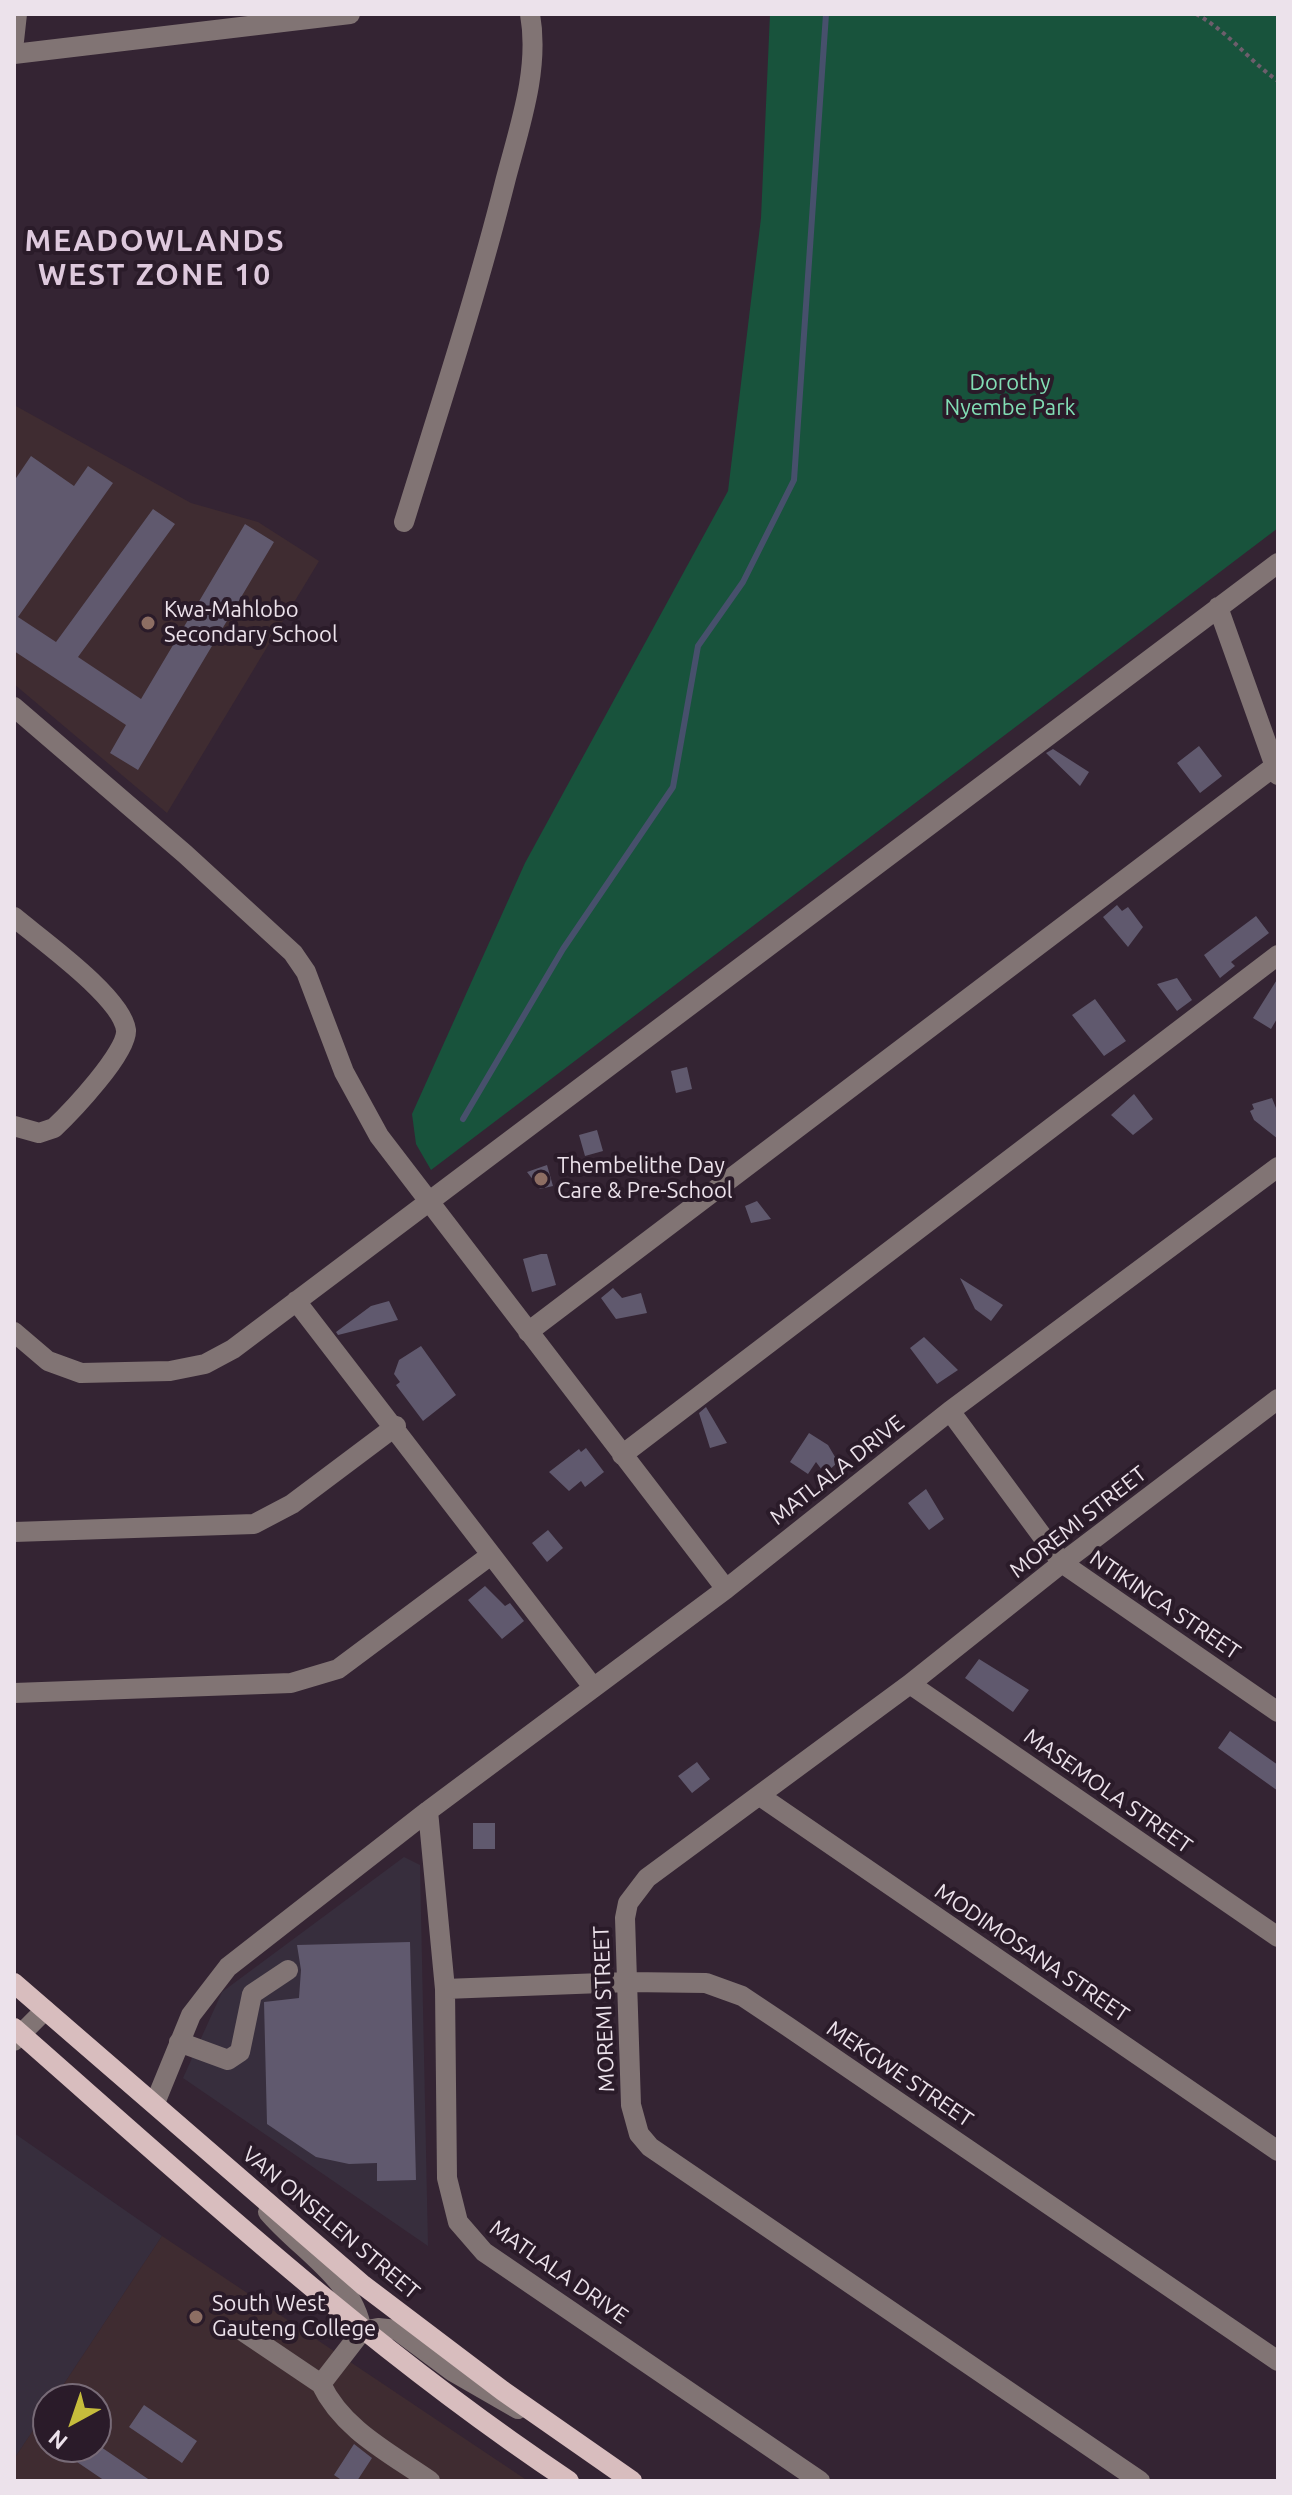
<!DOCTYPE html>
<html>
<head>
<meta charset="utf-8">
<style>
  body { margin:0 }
  #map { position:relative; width:1292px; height:2495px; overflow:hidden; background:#342433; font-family:Ubuntu,sans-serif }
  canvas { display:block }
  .frame { position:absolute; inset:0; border:16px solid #ece2eb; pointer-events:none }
  .north { position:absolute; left:32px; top:2383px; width:80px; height:80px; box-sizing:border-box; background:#2a1b29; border:2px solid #786b77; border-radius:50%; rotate:220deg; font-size:22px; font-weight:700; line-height:32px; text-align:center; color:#ece2eb }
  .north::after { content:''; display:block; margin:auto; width:28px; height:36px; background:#c6bc3c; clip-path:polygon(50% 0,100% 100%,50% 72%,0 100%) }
</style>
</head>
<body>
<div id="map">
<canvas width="1292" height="2495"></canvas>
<div class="frame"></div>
<div class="north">N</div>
</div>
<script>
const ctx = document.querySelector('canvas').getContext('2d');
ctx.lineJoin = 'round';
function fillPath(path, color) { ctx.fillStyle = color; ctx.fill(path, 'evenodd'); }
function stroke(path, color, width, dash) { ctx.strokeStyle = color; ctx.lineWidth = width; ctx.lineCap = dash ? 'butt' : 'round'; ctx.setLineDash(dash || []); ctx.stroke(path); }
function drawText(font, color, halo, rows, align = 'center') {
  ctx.font = font + ' Ubuntu,sans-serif'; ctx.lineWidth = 8; ctx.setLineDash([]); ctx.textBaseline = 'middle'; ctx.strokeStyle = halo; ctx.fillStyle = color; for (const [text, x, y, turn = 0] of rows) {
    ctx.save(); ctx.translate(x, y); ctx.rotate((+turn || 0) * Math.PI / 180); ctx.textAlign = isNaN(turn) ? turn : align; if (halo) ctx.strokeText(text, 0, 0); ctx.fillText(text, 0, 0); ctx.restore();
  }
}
fillPath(new Path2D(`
  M 404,1857 L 420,1865 L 428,2246 L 183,2078 L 222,1992 Z
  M 14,2133 L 162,2236 L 54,2399 L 48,2399 L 48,2408 L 14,2459 Z`), '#372e3d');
fillPath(new Path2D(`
  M 14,405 L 191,503 L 258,522 L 319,561 L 167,813 L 14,684 Z
  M 162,2236 L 528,2481 L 14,2481 L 14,2459 L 48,2408 L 48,2447 L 96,2447 L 96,2399 L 54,2399 Z`), '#3f2c31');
fillPath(new Path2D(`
  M 770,14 L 1278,14 L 1278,528 L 431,1170 L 416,1144 L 412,1114 L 525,863 L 728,491 L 761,218 Z`), '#18533c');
stroke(new Path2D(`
  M 463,1119 L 563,949 L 673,787 L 698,646 L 743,582 L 794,480 L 826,14`), '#47506c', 6);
fillPath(new Path2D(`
  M 31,456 L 74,486 L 88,466 L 113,483 L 18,617 L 56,642 L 153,509 L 175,524 L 78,657 L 141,699 L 245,524 L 274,542 L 138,770 L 110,753 L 126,725 L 14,651 L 14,481 Z
  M 1199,746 L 1222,776 L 1200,793 L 1177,763 Z
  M 1053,749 L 1089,772 L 1080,786 L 1046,753 Z
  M 1117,905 L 1122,911 L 1128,907 L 1143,927 L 1128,947 L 1103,917 Z
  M 1256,916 L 1269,933 L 1231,962 L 1235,966 L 1220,978 L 1204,955 Z
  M 1177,978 L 1192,1000 L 1177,1011 L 1157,984 Z
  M 1278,978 L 1278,1017 L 1271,1029 L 1253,1018 Z
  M 1095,999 L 1126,1041 L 1104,1056 L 1072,1015 Z
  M 687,1067 L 692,1089 L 676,1093 L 671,1071 Z
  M 1134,1094 L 1153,1119 L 1133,1135 L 1111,1115 Z
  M 1272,1098 L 1278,1113 L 1278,1139 L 1254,1120 L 1250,1111 L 1254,1109 L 1252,1104 Z
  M 597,1130 L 603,1151 L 585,1156 L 579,1135 Z
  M 547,1165 L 553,1186 L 540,1189 L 527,1172 Z
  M 757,1201 L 771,1219 L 751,1223 L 745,1206 Z
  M 541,1254 L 547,1254 L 556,1285 L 532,1292 L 523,1259 Z
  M 960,1278 L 1003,1305 L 991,1321 L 975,1309 Z
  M 613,1288 L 622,1298 L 641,1293 L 647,1313 L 616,1319 L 601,1298 Z
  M 389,1301 L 398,1320 L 338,1335 L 336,1332 L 371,1306 Z
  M 924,1337 L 958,1370 L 937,1384 L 910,1348 Z
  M 421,1346 L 456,1395 L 423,1421 L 396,1385 L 400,1382 L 394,1374 L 399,1360 Z
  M 706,1407 L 727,1443 L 710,1448 L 699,1413 Z
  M 809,1433 L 828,1445 L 838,1462 L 825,1474 L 816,1462 L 808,1474 L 790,1462 Z
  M 586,1448 L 604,1472 L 585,1487 L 581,1481 L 569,1491 L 549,1472 L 579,1449 L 581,1452 Z
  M 926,1489 L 944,1519 L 929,1530 L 908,1503 Z
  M 548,1530 L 563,1548 L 547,1562 L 532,1543 Z
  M 485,1586 L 505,1606 L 510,1603 L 524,1621 L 502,1639 L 468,1600 Z
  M 979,1659 L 1029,1690 L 1013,1712 L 965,1678 Z
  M 1230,1731 L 1278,1765 L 1278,1791 L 1218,1748 Z
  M 697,1762 L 710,1779 L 692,1793 L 678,1776 Z
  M 473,1823 L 495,1823 L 495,1849 L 473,1849 Z
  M 410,1942 L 416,2180 L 377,2181 L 377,2163 L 349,2164 L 316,2157 L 267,2124 L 264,2002 L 299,1998 L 301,1970 L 297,1945 Z
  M 144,2405 L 197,2441 L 182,2463 L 129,2427 Z
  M 354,2444 L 372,2458 L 357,2481 L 343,2481 L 334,2475 Z
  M 55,2447 L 101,2447 L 151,2481 L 105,2481 Z`), '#60596e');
stroke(new Path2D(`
  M 1196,14 C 1229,32 1248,60 1278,81`), '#6d5e6c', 4, [4, 4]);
stroke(new Path2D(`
  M 14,41 L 17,14
  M 14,54 L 350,14
  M 404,522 C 439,409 476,297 505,182 C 519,128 540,70 530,14
  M 1218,607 L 1278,775
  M 14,707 L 185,854 L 293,953 L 306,972 L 344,1072 L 379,1136 L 726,1589
  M 14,917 C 40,939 122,997 126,1030 C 128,1052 71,1112 54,1128 L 39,1133 L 14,1126
  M 296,1301 L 593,1687
  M 14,1332 L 48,1361 L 81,1373 L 170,1371 L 205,1364 L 233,1349 L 1278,563
  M 528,1332 L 1275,766
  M 950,1411 L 1062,1563 L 1278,1712
  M 622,1455 L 1278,955
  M 14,1532 L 254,1524 L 292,1504 L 396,1426
  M 910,1684 L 1278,1937
  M 14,1693 L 291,1683 L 338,1669 L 491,1555
  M 760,1796 L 1278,2151
  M 428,1811 L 445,1989 L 447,2178 L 458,2222 L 484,2252 L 820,2481
  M 445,1989 L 628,1982 L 706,1983 L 742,1996 L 787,2026 L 1278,2361
  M 14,2041 L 45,2010
  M 179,2042 L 228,2060 L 240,2052 L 252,1994 L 288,1970
  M 155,2103 L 191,2015 L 228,1967 L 428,1811 L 726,1589 L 950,1411 L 1278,1167
  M 268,2212 C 301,2251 353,2278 362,2331
  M 241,2330 L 321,2384 L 362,2331 L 378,2328 L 397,2330 L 452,2371 L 518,2409
  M 321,2384 C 343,2430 390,2453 430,2481
  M 1140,2481 L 650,2147 L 639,2134 L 631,2105 L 625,1918 L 628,1903 L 647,1878 L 910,1684 L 1062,1563 L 1278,1399`), '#817474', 20);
stroke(new Path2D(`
  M 14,1983 L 363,2285 L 503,2391 L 632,2481
  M 14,2028 C 194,2186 369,2348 569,2481`), '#d8bdbe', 20);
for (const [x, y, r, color] of [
  [148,623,8,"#8d6e63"],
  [541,1179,8,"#8d6e63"],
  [196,2317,8,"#8d6e63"]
]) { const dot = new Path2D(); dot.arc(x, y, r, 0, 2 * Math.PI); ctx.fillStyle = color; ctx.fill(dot); stroke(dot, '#2a1b29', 3); }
drawText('22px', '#82deb5', '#2a1b29', [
  ["Dorothy",1010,383],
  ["Nyembe Park",1010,408]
]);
drawText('22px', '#ece2eb', '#2a1b29', [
  ["Kwa-Mahlobo",164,610],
  ["Secondary School",164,635],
  ["Thembelithe Day",557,1166],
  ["Care & Pre-School",557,1191],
  ["South West",212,2304],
  ["Gauteng College",212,2329]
], 'left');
drawText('22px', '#ece2eb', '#2a1b29', [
  ["MATLALA DRIVE",837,1470,-38],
  ["MOREMI STREET",1078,1522,-38],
  ["NTIKINCA STREET",1165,1605,34],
  ["MASEMOLA STREET",1108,1791,35],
  ["MODIMOSANA STREET",1032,1953,34],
  ["MOREMI STREET",604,2009,-92],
  ["MEKGWE STREET",900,2074,34],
  ["VAN ONSELEN STREET",331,2223,40],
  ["MATLALA DRIVE",559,2272,35]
]);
ctx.letterSpacing = '2px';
drawText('bold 30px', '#dec9dd', '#2a1b29', [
  ["MEADOWLANDS",155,241],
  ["WEST ZONE 10",155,275]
]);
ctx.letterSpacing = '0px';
</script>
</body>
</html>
